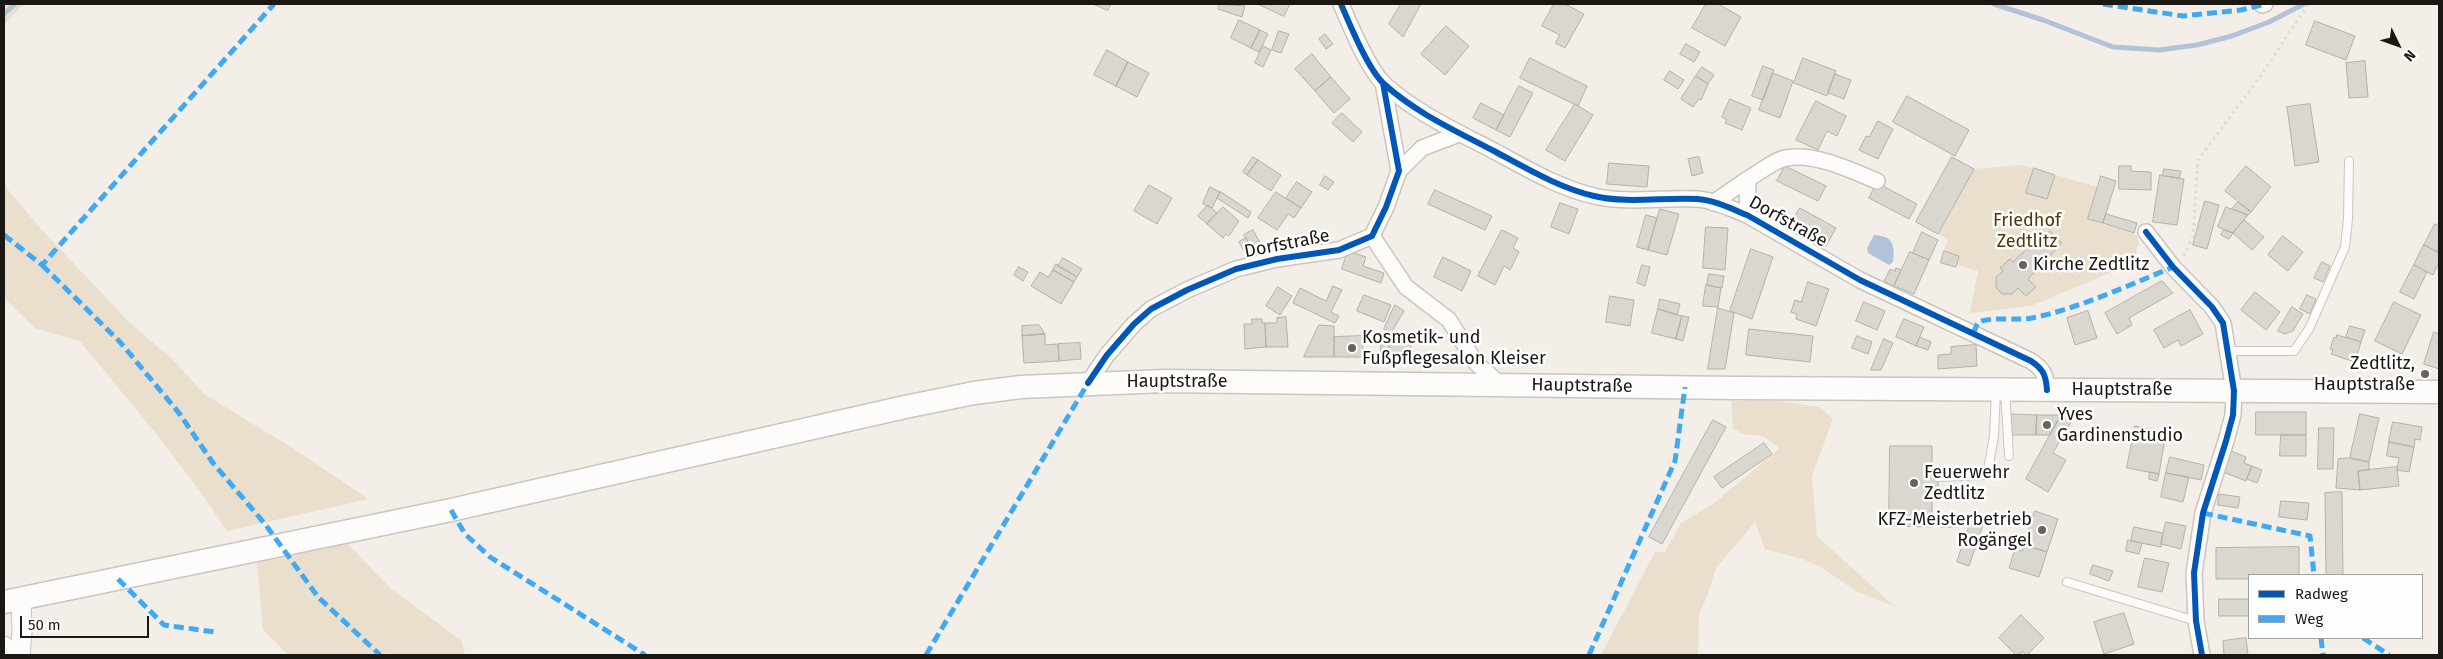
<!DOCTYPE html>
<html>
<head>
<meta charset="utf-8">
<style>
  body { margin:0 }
  #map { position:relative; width:2443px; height:659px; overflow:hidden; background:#f3eee7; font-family:"Fira Sans",sans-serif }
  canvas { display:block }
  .frame { position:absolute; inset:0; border:5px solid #1b1813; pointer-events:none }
  .legend { position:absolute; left:2248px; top:574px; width:175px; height:65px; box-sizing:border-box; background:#fefefe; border:1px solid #a3a2a0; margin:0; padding:6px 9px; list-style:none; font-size:15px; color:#1b1813 }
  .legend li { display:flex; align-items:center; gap:10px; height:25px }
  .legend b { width:25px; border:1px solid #a3a2a0 }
  .north { position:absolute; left:2373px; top:20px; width:50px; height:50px; -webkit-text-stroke:4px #fefefe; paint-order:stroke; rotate:132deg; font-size:14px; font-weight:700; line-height:20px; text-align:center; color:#1b1813 }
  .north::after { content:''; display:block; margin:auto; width:18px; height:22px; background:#1b1813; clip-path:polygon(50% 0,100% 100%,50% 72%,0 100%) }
  .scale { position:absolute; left:20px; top:616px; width:129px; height:22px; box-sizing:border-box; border:2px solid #1b1813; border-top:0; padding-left:6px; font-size:15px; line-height:18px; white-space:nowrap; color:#1b1813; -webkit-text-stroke:4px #fefefe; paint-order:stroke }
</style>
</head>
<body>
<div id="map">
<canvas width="2443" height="659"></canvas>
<div class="frame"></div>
<ul class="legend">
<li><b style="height:6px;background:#0057b8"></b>Radweg</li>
<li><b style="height:6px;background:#3fa9f5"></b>Weg</li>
</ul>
<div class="north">N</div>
<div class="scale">50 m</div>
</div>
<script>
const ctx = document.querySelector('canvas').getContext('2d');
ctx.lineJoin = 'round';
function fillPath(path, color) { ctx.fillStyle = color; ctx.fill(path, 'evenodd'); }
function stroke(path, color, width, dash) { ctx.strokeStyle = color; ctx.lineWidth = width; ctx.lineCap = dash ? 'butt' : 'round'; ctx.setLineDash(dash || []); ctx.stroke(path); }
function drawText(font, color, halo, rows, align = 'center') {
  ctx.font = font + ' "Fira Sans",sans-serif'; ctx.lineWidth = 5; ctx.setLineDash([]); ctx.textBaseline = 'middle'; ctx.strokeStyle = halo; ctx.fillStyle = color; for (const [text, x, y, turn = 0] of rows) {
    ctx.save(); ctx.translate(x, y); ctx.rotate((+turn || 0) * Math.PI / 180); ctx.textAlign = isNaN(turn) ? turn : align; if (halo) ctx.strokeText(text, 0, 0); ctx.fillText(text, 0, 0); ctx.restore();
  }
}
fillPath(new Path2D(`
  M 4,4 L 24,4 L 4,25 Z
  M 2021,165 L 2098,187 L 2088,219 L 2137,235 L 2139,242 L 2133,263 L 2031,306 L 1970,313 L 1978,271 L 1957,265 L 1959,256 L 1944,251 L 1948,239 L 1938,234 L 1974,169 Z
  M 4,185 L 39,227 L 129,322 L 173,360 L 204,394 L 302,454 L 368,499 L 227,531 L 202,494 L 158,436 L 80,341 L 35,328 L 4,298 Z
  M 1731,401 L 1779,401 L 1819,407 L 1833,419 L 1812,476 L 1817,536 L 1894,606 L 1854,590 L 1823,568 L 1802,559 L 1765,549 L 1755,522 L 1716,568 L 1708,594 L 1699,614 L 1698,655 L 1601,655 L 1655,552 L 1665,552 L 1681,523 L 1712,505 L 1780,448 L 1763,436 L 1742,434 L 1733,428 Z
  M 348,544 L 391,589 L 461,640 L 465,655 L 393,655 L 388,653 L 369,655 L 289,655 L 263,630 L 257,563 Z`), '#eadecc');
fillPath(new Path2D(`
  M 1874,235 C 1893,236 1895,245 1893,262 L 1889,265 L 1868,253 L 1867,248 Z`), '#b2c2d9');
stroke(new Path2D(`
  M 1994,4 L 2043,20 L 2113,47 L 2159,50 L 2197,45 L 2232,36 L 2269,22 L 2304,4
  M 4,14 L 15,4`), '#b2c2d9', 5);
const building = new Path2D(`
  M 1093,4 L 1111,4 L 1108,10 Z
  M 1220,4 L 1245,6 L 1242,17 L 1218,9 Z
  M 1258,4 L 1290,4 L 1284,16 Z
  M 1401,4 L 1421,4 L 1403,37 L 1389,24 Z
  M 1554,4 L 1565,4 L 1584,14 L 1565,48 L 1555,43 L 1560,35 L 1542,26 Z
  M 1706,4 L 1718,4 L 1741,17 L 1725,46 L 1692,28 Z
  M 1239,20 L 1260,30 L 1251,48 L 1231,38 Z
  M 2315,21 L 2355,36 L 2346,60 L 2306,45 Z
  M 1446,26 L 1469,46 L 1445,75 L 1421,54 Z
  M 1260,30 L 1268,34 L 1259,52 L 1251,48 Z
  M 1279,31 L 1289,34 L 1281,53 L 1272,50 Z
  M 1325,34 L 1333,44 L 1326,49 L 1319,39 Z
  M 1686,44 L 1700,52 L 1694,62 L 1680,54 Z
  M 1263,46 L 1271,50 L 1263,67 L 1255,63 Z
  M 1107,50 L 1128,62 L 1116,86 L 1094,75 Z
  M 1312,54 L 1331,77 L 1315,91 L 1295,69 Z
  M 1530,58 L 1587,86 L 1578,106 L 1520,78 Z
  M 1803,58 L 1836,71 L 1827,96 L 1794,83 Z
  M 2365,61 L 2368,97 L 2349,98 L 2346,63 Z
  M 1128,62 L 1149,73 L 1137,97 L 1116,86 Z
  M 1763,66 L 1774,70 L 1763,100 L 1752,96 Z
  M 1702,67 L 1714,75 L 1708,84 L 1696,76 Z
  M 1670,71 L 1684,80 L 1678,89 L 1664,80 Z
  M 1773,73 L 1793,81 L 1780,118 L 1759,110 Z
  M 1835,74 L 1851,80 L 1844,99 L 1828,93 Z
  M 1696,76 L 1708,84 L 1701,100 L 1699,99 L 1693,107 L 1681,99 Z
  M 1331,77 L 1350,99 L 1334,113 L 1315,91 Z
  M 1519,86 L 1533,93 L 1510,137 L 1496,130 Z
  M 1907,96 L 1969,130 L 1955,156 L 1893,122 Z
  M 1730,99 L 1751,108 L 1742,130 L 1725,123 L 1727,120 L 1722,117 Z
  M 1816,101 L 1846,116 L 1837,136 L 1827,131 L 1818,150 L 1796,140 Z
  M 1481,103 L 1504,115 L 1496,130 L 1473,118 Z
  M 1575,104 L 1593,115 L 1565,161 L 1546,150 Z
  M 2310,104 L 2319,162 L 2295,166 L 2287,107 Z
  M 1342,113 L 1362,132 L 1353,142 L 1332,123 Z
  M 1878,121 L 1893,129 L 1878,159 L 1859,150 L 1866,136 L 1869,137 Z
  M 1253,157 L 1258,160 L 1247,175 L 1243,172 Z
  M 1699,157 L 1703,173 L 1692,176 L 1688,159 Z
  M 1952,157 L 1974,169 L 1938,234 L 1916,222 Z
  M 1258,160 L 1281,175 L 1271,191 L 1247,175 Z
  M 1609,163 L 1649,166 L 1647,187 L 1607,184 Z
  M 1785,166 L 1826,186 L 1818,201 L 1777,181 Z
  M 2119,166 L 2131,166 L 2131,171 L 2151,172 L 2151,190 L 2119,189 Z
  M 2246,166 L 2271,187 L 2251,212 L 2225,191 Z
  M 2034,168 L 2055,175 L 2047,199 L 2026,193 Z
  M 2164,169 L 2181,171 L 2179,178 L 2163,176 Z
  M 2160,175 L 2184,179 L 2177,225 L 2153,222 Z
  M 1325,176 L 1334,182 L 1328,190 L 1320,185 Z
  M 2101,176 L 2116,181 L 2103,223 L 2088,219 Z
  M 1297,182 L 1312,192 L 1301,208 L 1286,198 Z
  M 1877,183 L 1917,204 L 1909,219 L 1869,198 Z
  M 1149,185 L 1172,198 L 1157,224 L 1134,211 Z
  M 1210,187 L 1220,192 L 1212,208 L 1203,204 Z
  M 1435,190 L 1492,216 L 1485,230 L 1428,204 Z
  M 1221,192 L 1251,212 L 1248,218 L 1217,198 Z
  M 1276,192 L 1301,208 L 1294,218 L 1288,214 L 1277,230 L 1258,218 Z
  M 2205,201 L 2219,205 L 2207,249 L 2193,245 Z
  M 2238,202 L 2251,212 L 2248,215 L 2232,209 Z
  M 1560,203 L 1578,209 L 1569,234 L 1551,227 Z
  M 1208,205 L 1217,213 L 1207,224 L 1198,216 Z
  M 1223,207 L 1239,221 L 1229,236 L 1226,234 L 1223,238 L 1207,224 Z
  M 2226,207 L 2248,215 L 2233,233 L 2218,227 Z
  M 1800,208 L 1836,228 L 1826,246 L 1790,225 Z
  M 1660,209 L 1679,214 L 1667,255 L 1648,250 Z
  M 2106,214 L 2137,223 L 2134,233 L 2103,223 Z
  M 1646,215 L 1657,218 L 1648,250 L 1637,247 Z
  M 2244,220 L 2264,237 L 2252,250 L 2233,233 Z
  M 2435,224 L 2439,226 L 2438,252 L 2424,245 Z
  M 1706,227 L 1728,228 L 1725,270 L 1703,268 Z
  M 1253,230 L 1262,246 L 1253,251 L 1244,235 Z
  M 1502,230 L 1518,238 L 1513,248 L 1519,252 L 1510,270 L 1504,266 L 1495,285 L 1478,276 Z
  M 2224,230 L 2233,233 L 2229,239 L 2221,235 Z
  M 2050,231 L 2062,243 L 2028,279 L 2036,287 L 2026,296 L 2018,288 L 2012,294 L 2002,294 L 1996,287 L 1996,277 L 2003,271 L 2000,268 L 2010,259 L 2013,262 L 2036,240 L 2038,242 Z
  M 1922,232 L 1938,240 L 1929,260 L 1913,253 Z
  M 2283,236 L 2303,252 L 2288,271 L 2268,255 Z
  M 1246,238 L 1252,249 L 1245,253 L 1239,242 Z
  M 2424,245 L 2439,253 L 2439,263 L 2433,275 L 2414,265 Z
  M 1751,249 L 1773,257 L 1752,319 L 1730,311 Z
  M 1348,251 L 1366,257 L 1363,266 L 1384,273 L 1381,283 L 1342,269 Z
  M 1944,251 L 1959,256 L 1956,267 L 1941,263 Z
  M 1910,252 L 1929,260 L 1914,294 L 1894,286 Z
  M 1443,257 L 1471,271 L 1462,291 L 1434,277 Z
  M 1063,258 L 1082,269 L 1077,277 L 1058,266 Z
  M 2322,262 L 2330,266 L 2323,282 L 2314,278 Z
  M 1056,264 L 1077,277 L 1074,282 L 1053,270 Z
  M 1642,265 L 1650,267 L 1645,286 L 1637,283 Z
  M 2414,265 L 2427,272 L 2414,299 L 2400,292 Z
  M 1019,267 L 1028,272 L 1023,281 L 1014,275 Z
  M 1896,268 L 1901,270 L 1894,286 L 1884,281 L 1890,269 L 1895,271 Z
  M 1053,270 L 1074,282 L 1061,304 L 1031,286 L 1040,272 L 1048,277 Z
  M 1709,274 L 1724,276 L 1722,288 L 1707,285 Z
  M 2162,281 L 2173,293 L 2129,318 L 2132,325 L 2117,334 L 2105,313 Z
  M 1808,282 L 1829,289 L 1816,326 L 1796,319 L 1797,314 L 1791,312 L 1795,300 L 1801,302 Z
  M 1706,285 L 1721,288 L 1718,307 L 1703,306 Z
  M 1333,286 L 1342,290 L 1331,312 L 1339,316 L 1335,323 L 1293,303 L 1300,288 L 1326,301 Z
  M 1278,287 L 1292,296 L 1280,315 L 1266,306 Z
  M 2255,292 L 2280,312 L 2266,330 L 2241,310 Z
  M 1364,295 L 1391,305 L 1384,322 L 1357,311 Z
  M 2307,295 L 2316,299 L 2310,314 L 2300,309 Z
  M 1610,296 L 1634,300 L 1630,326 L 1606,322 Z
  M 1660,299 L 1680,304 L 1677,315 L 1658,309 Z
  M 1864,302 L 1885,311 L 1877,330 L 1856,321 Z
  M 2394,302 L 2421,315 L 2402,354 L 2375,341 Z
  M 1395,305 L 1404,311 L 1391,333 L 1384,329 Z
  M 2292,307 L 2303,314 L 2293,331 L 2285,334 L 2278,331 Z
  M 1718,308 L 1734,313 L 1725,369 L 1708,369 Z
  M 1658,309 L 1682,316 L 1676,339 L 1652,333 Z
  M 2190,310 L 2203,334 L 2181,346 L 2178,340 L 2164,348 L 2154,330 Z
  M 2088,311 L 2097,338 L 2075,345 L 2067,318 Z
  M 1682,316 L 1689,317 L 1683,341 L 1676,339 Z
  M 1286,317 L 1288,347 L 1266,347 L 1265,323 L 1277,323 L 1277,318 Z
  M 1252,319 L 1262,319 L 1262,323 L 1265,323 L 1266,347 L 1245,349 L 1244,324 L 1252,324 Z
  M 1904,319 L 1924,327 L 1916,346 L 1896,337 Z
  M 1039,325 L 1045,334 L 1022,336 L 1022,326 Z
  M 1319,325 L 1334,326 L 1334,357 L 1304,357 Z
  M 2350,326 L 2365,330 L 2361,342 L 2346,337 Z
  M 1749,329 L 1813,336 L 1810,362 L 1746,355 Z
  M 2434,332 L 2439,334 L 2439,369 L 2424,364 Z
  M 1389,333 L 1411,333 L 1411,355 L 1389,355 Z
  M 1045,334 L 1045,345 L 1058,344 L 1059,361 L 1024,363 L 1022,336 Z
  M 2337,335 L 2361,342 L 2355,362 L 2331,354 L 2333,350 L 2330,349 L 2334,337 L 2336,338 Z
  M 1363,336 L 1363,357 L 1334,357 L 1334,337 Z
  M 1857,336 L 1872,342 L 1868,354 L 1852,348 Z
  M 1920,337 L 1931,342 L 1928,350 L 1916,346 Z
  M 1884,339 L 1893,343 L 1881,370 L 1871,370 Z
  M 1381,342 L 1389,343 L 1389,355 L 1381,355 Z
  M 1080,343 L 1081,359 L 1059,361 L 1058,344 Z
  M 1976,345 L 1977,366 L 1938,369 L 1938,355 L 1951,354 L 1951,347 Z
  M 2256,412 L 2306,412 L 2306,435 L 2256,435 Z
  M 2010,414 L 2037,415 L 2036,435 L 2010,435 Z
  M 2360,414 L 2379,418 L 2369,462 L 2350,458 Z
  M 2037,415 L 2061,415 L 2050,435 L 2036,435 Z
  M 2061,415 L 2075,415 L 2053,453 L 2066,460 L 2048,492 L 2026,479 Z
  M 1713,420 L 1726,427 L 1662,544 L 1649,537 Z
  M 2393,422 L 2422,427 L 2420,440 L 2415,439 L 2414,447 L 2389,442 Z
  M 2135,426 L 2166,432 L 2159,474 L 2127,468 Z
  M 2319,428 L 2334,428 L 2333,469 L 2318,469 Z
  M 2281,435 L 2306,435 L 2306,456 L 2280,456 Z
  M 2389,442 L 2414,447 L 2409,472 L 2397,470 L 2399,458 L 2387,456 Z
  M 1764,443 L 1772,454 L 1722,488 L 1714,477 Z
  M 1890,446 L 1932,446 L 1932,467 L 1938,468 L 1938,488 L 1932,488 L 1932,527 L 1889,526 Z
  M 2231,451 L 2246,457 L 2244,463 L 2252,466 L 2246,481 L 2223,472 Z
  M 2170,457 L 2204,465 L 2201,480 L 2166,473 Z
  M 2350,458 L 2369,462 L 2369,470 L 2358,471 L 2360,490 L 2336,488 L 2338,459 Z
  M 2252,466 L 2262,470 L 2257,483 L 2247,479 Z
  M 2397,467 L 2399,486 L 2360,490 L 2358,471 Z
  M 2150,472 L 2159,474 L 2157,481 L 2149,479 Z
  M 2166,473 L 2189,477 L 2183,502 L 2161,497 Z
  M 2342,492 L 2343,575 L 2326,575 L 2325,493 Z
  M 2219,494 L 2240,497 L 2238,508 L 2218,505 Z
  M 2281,501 L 2309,503 L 2307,520 L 2279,517 Z
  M 2035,511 L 2058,519 L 2047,552 L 2024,545 Z
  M 1941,514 L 1957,514 L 1956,527 L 1940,527 Z
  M 1971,521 L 1983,525 L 1969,566 L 1957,562 Z
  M 2166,522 L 2186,526 L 2181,549 L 2161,544 Z
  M 2134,527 L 2163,533 L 2161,547 L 2131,541 Z
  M 2128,540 L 2142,543 L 2139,554 L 2126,551 Z
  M 2024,545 L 2047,552 L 2039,577 L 2009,568 L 2015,549 L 2022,551 Z
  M 2299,547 L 2299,575 L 2249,575 L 2249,579 L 2216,579 L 2216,548 Z
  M 2145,558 L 2169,563 L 2162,592 L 2138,587 Z
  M 2093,565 L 2113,571 L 2109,581 L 2090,574 Z
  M 2219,599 L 2249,599 L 2249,616 L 2219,616 Z
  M 2124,613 L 2134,644 L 2104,654 L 2094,622 Z
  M 2021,615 L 2044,638 L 2027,655 L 2023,652 L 2016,655 L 1999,638 Z
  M 2246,638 L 2248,655 L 2224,655 L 2223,641 Z`);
fillPath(building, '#dad6d0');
stroke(building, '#b4b0aa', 1);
const service = new Path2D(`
  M 2227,351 L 2294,351 L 2309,329 L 2345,247 L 2348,219 L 2349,161
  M 2005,391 L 2009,456
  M 1938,477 L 1987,475 L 1994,436 L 1996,391
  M 2067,582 L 2196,621`);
const minor = new Path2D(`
  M 1341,4 C 1350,25 1368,69 1384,84 C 1416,113 1456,131 1494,151 C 1526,168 1559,188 1594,196 C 1628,204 1663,197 1697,199 C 1714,200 1732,209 1747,215 L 1860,280 L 2031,361 C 2043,369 2046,375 2047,390
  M 2262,5 L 2265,4
  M 1399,171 L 1422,148 L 1459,134
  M 1713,203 L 1748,179
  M 1747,215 L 1748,179 C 1759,173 1774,160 1786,158 C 1816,153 1850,170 1877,181
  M 2146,232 L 2173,267 L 2212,307 L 2223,323 L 2234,391 L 2233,415 L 2226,441 L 2203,513 L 2194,573 L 2196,621 L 2202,655
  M 1372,236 L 1406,287 L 1449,320 L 1476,363 L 1501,385
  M 1088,383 L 1107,355 L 1134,324 L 1151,309 L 1187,290 L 1236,269 L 1277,259 L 1339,250 L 1372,236 L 1386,207 L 1399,171 L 1383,83`);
const tertiary = new Path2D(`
  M 4,646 L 11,655
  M 20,655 L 22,633 L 21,599`);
const secondary = new Path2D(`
  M 4,602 L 451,510 L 905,407 L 974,393 L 1021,387 L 1164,381 L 1736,388 L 2439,392`);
stroke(service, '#cac5bf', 10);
stroke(minor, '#cac5bf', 18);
stroke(tertiary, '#cac5bf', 21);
stroke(secondary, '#cac5bf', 25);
stroke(new Path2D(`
  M 2184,256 L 2193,236 L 2198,160 L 2262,74 L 2307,6 L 2305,4`), '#dddbd9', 3, [2.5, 4]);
stroke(service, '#fdfcfb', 8);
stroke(minor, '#fdfcfb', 15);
stroke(tertiary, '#fdfcfb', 19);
stroke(secondary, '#fdfcfb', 22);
stroke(new Path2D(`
  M 2103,4 L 2183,16 L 2241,10 L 2262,5
  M 4,235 L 42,265 L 274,4
  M 42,265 L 120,342 L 179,413 L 213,463 L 265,524 L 318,597 L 380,655
  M 1973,333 C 1975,331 1976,325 1978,323 C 1986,316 2019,321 2032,318 C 2080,308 2127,286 2173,267
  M 451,510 L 465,534 L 490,557 L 645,655
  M 2203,513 L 2310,536 L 2314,575
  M 118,579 L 164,625 L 215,632
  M 2321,638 L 2323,655
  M 2363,638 L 2389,655
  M 926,655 L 1088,383
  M 1589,655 L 1675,461 L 1685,387`), '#3fa9f5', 5, [10, 5]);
stroke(new Path2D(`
  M 1341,4 C 1350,25 1368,69 1384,84 C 1416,113 1456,131 1494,151 C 1526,168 1559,188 1594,196 C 1628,204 1663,197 1697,199 C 1714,200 1732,209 1747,215 L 1860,280 L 2031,361 C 2043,369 2046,375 2047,390
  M 2146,232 L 2173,267 L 2212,307 L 2223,323 L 2234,391 L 2233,415 L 2226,441 L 2203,513 L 2194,573 L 2196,621 L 2202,655
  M 1088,383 L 1107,355 L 1134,324 L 1151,309 L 1187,290 L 1236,269 L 1277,259 L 1339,250 L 1372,236 L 1386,207 L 1399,171 L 1383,83`), '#0057b8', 6);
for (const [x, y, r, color] of [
  [2023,265,5,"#67635d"],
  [1352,348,5,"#67635d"],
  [2425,374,5,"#67635d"],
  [2047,425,5,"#67635d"],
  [1914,483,5,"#67635d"],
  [2042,530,5,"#67635d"]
]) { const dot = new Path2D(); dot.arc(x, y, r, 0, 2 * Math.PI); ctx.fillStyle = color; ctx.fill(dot); stroke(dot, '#fefefe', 2); }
drawText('18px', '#513605', '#fefefe', [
  ["Friedhof",2027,221],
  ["Zedtlitz",2027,242]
]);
drawText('18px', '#1b1813', '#fefefe', [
  ["Dorfstraße",1788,222,29],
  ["Dorfstraße",1287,244,-11],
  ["Hauptstraße",1177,382],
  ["Hauptstraße",1582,386,1],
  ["Hauptstraße",2122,390]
]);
drawText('18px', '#1b1813', '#fefefe', [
  ["Kirche Zedtlitz",2033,265],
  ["Kosmetik- und",1362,338],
  ["Fußpflegesalon Kleiser",1362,359],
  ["Zedtlitz,",2415,364,"right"],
  ["Hauptstraße",2415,385,"right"],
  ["Yves",2057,415],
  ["Gardinenstudio",2057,436],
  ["Feuerwehr",1924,473],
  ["Zedtlitz",1924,494],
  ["KFZ-Meisterbetrieb",2032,520,"right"],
  ["Rogängel",2032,541,"right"]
], 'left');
</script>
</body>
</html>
